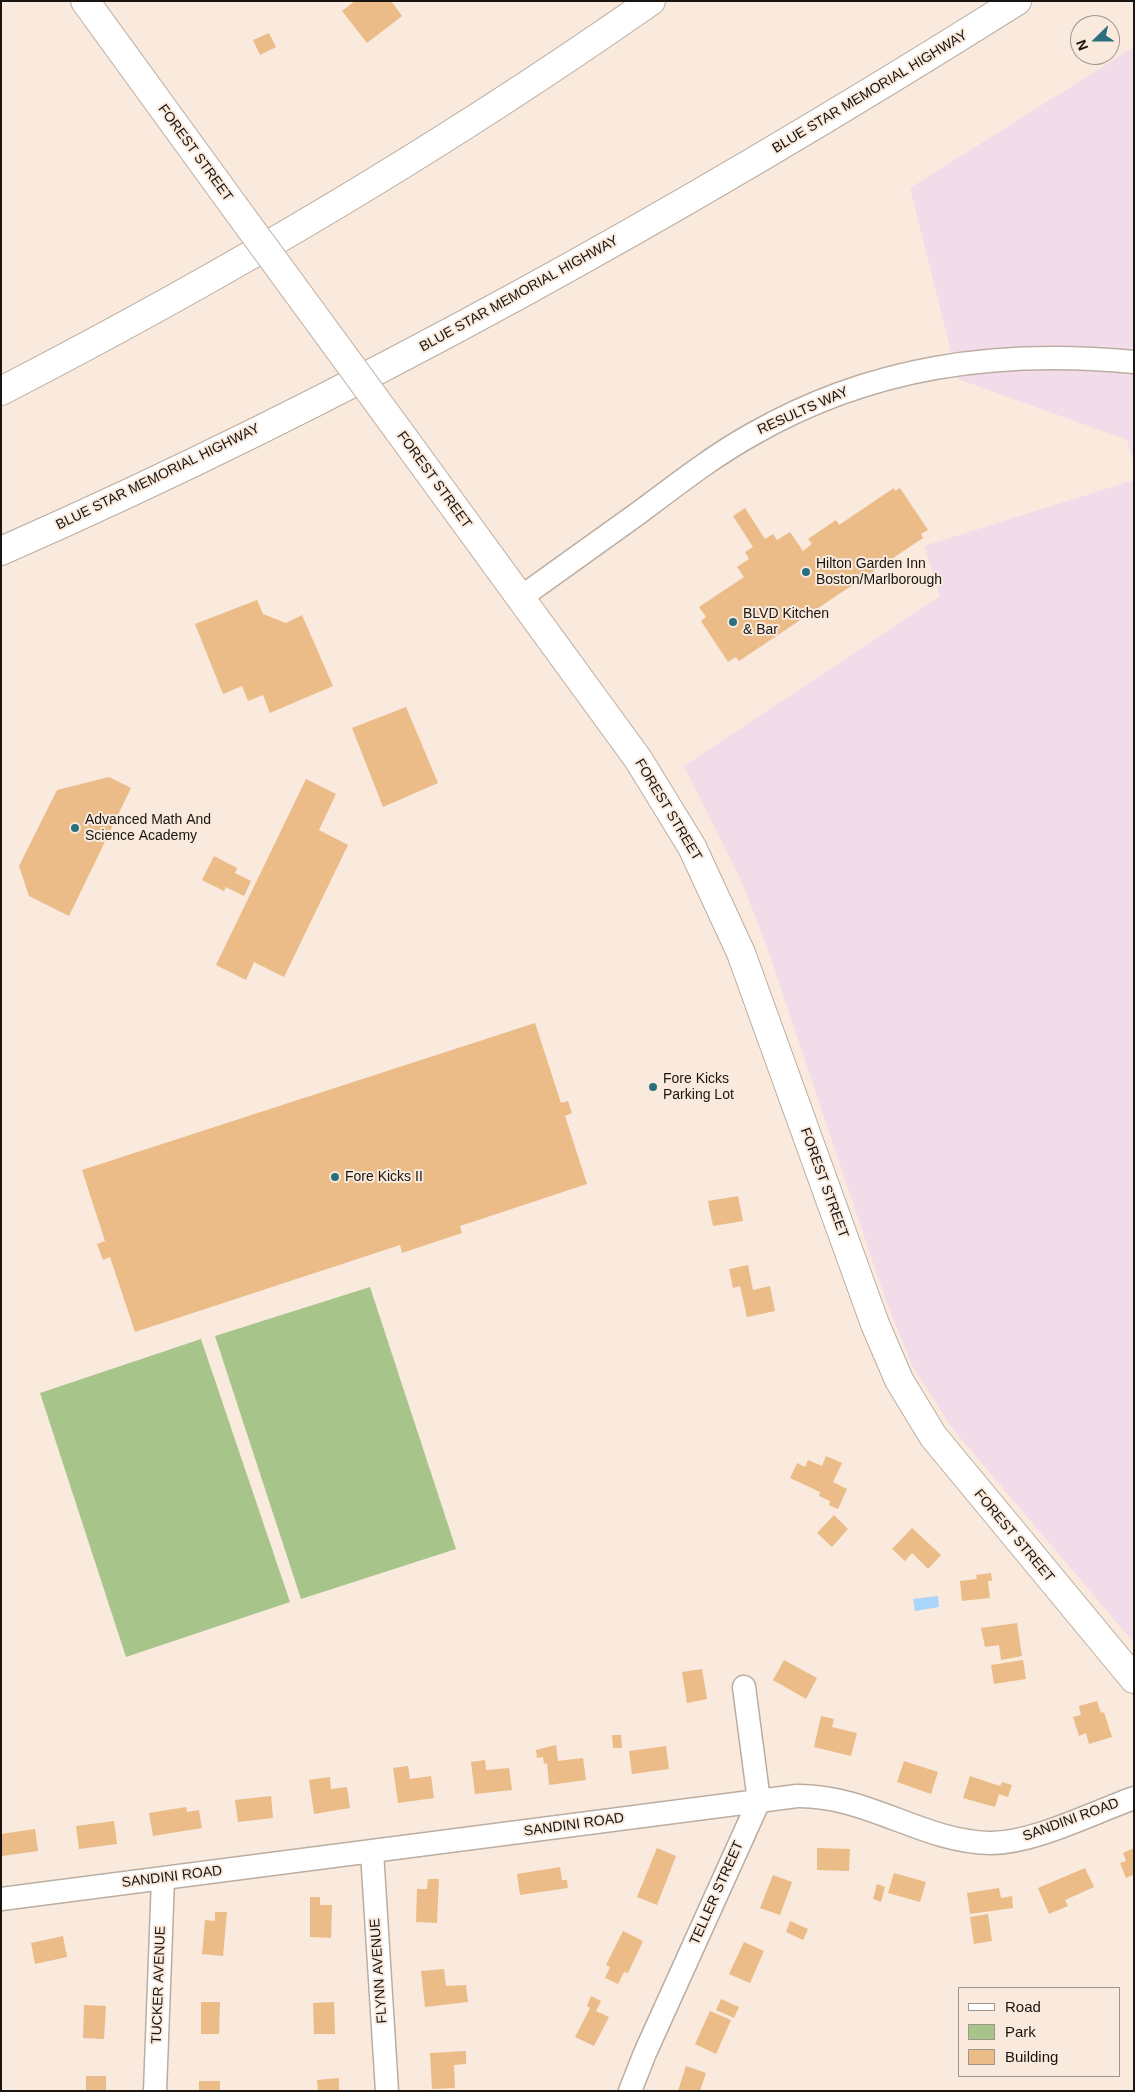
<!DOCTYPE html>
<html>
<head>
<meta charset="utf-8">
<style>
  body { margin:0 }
  #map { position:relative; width:1135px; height:2092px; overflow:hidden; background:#f9eadd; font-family:Arial,sans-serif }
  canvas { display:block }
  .frame { position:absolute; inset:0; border:2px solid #1a1510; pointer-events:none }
  .legend { position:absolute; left:958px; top:1987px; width:162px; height:90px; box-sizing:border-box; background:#f9eadd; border:1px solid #a0958b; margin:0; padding:6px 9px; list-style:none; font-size:15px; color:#1a1510 }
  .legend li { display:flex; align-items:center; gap:10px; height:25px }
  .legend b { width:25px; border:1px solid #a0958b }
  .north { position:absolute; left:1070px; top:15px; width:50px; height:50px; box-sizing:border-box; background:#f9eadd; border:1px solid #a0958b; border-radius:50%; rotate:248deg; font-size:14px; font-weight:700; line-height:20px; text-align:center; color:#1a1510 }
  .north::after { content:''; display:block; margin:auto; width:18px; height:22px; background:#296f7d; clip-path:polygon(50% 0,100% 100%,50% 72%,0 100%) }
</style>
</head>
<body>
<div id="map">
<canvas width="1135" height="2092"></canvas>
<div class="frame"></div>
<ul class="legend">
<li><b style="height:6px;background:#fff"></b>Road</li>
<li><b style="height:14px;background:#a7c48b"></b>Park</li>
<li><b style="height:14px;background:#ebbb88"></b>Building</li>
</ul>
<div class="north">N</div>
</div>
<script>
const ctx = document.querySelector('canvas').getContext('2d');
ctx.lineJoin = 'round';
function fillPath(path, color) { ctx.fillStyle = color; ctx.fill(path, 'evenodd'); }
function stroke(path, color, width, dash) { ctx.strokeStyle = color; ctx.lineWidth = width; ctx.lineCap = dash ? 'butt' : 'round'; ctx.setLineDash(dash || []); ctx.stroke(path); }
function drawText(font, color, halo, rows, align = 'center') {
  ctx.font = font + ' Arial,sans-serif'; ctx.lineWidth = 4; ctx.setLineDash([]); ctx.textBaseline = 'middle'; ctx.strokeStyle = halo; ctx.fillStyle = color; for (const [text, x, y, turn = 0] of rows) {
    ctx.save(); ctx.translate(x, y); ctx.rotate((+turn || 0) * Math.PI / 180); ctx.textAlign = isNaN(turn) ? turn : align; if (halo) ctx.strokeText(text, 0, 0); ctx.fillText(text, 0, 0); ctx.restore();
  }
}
fillPath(new Path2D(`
  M 1134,47 L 1134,462 L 1127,440 L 958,379 L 910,188 Z
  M 1134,480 L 1134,1643 L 952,1428 L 913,1367 L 887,1304 L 766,944 L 741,880 L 684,766 L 940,596 L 924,546 Z`), '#f2dce9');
fillPath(new Path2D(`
  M 370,1287 L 456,1549 L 301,1599 L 215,1336 Z
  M 201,1339 L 290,1602 L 126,1657 L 40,1393 Z`), '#a7c48b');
fillPath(new Path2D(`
  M 938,1596 L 939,1607 L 915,1611 L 913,1599 Z`), '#aad5fa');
fillPath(new Path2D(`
  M 355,1 L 391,1 L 402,16 L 367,43 L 342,11 Z
  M 269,33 L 276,47 L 260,55 L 253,40 Z
  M 894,488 L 895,491 L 900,488 L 928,530 L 921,534 L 923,538 L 739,661 L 736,657 L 728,662 L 701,621 L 706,617 L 699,607 L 744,577 L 737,567 L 749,559 L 745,552 L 753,547 L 733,516 L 745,508 L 765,539 L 773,534 L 777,540 L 790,532 L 803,551 L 812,544 L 808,539 L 836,520 L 839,525 Z
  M 257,600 L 263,614 L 286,623 L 302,615 L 333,686 L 270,713 L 263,695 L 248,701 L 242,686 L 223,694 L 195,624 Z
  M 406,707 L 438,783 L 383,807 L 352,728 Z
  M 109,777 L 131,788 L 69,916 L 29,896 L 19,866 L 57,790 Z
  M 306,779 L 336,794 L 319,830 L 348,845 L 284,977 L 254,962 L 246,980 L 216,965 Z
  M 214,856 L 237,868 L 235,873 L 251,881 L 244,896 L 226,887 L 224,891 L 202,880 Z
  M 535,1023 L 561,1103 L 568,1101 L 572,1113 L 565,1116 L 587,1184 L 460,1226 L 462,1233 L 402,1253 L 400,1245 L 135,1332 L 110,1257 L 103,1260 L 97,1244 L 105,1241 L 82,1170 Z
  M 738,1196 L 743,1221 L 713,1226 L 708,1201 Z
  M 748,1265 L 753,1290 L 770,1286 L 775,1311 L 747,1317 L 740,1286 L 733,1288 L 729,1269 Z
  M 826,1456 L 842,1463 L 833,1482 L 847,1489 L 838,1509 L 829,1505 L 830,1501 L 819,1496 L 820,1492 L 790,1478 L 797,1463 L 805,1467 L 808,1460 L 822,1466 Z
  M 834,1515 L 848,1529 L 832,1547 L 817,1533 Z
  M 912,1528 L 941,1555 L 928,1569 L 912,1553 L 905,1561 L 892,1549 Z
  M 991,1573 L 992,1581 L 988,1581 L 990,1598 L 962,1601 L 960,1581 L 977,1579 L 976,1575 Z
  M 1017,1623 L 1022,1656 L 1001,1660 L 999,1645 L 985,1647 L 981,1628 Z
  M 784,1660 L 817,1678 L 806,1699 L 773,1680 Z
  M 1023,1660 L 1026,1679 L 994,1684 L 991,1665 Z
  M 702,1669 L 707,1699 L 687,1703 L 682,1672 Z
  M 1097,1701 L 1101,1713 L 1104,1712 L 1112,1737 L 1089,1744 L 1086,1733 L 1079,1736 L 1073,1717 L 1081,1715 L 1079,1706 Z
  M 821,1716 L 834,1719 L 832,1727 L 857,1733 L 851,1756 L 814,1747 Z
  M 612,1735 L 621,1735 L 622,1748 L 613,1748 Z
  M 556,1745 L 558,1761 L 583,1758 L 586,1780 L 549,1785 L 547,1763 L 544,1764 L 543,1757 L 537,1758 L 536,1750 Z
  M 666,1746 L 669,1769 L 632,1774 L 629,1751 Z
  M 485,1760 L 486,1770 L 509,1768 L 512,1790 L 475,1794 L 471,1762 Z
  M 904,1761 L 938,1772 L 931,1794 L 897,1782 Z
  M 408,1766 L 410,1779 L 431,1776 L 434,1798 L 398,1803 L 393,1768 Z
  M 970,1776 L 1000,1786 L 1002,1782 L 1012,1785 L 1008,1797 L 999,1794 L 995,1807 L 963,1798 Z
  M 330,1777 L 331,1789 L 347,1787 L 350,1808 L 314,1814 L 309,1780 Z
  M 271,1796 L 273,1818 L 238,1822 L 235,1800 Z
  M 186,1807 L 187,1812 L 199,1810 L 202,1828 L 153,1836 L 149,1813 Z
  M 114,1821 L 117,1844 L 79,1849 L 76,1826 Z
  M 35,1829 L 38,1851 L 2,1856 L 1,1834 Z
  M 657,1848 L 676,1856 L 657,1905 L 637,1897 Z
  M 817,1848 L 850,1849 L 849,1871 L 817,1870 Z
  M 1134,1848 L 1133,1875 L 1126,1878 L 1120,1863 L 1126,1861 L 1123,1853 Z
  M 560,1867 L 562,1880 L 567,1880 L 568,1888 L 520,1895 L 517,1874 Z
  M 1085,1868 L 1094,1887 L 1065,1900 L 1068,1906 L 1049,1914 L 1038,1888 Z
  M 894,1873 L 926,1882 L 920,1902 L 888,1893 Z
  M 773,1875 L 792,1882 L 780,1915 L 760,1908 Z
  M 428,1879 L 439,1879 L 437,1923 L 416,1922 L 417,1889 L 427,1889 Z
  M 877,1884 L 885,1887 L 881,1902 L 873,1899 Z
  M 999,1888 L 1001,1898 L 1012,1896 L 1013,1908 L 970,1914 L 967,1893 Z
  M 310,1897 L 320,1897 L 320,1905 L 332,1905 L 331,1938 L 310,1937 Z
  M 215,1912 L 227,1912 L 223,1956 L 202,1954 L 205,1920 L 215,1921 Z
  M 988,1914 L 992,1941 L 974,1944 L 970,1917 Z
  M 790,1921 L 808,1929 L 803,1940 L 786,1932 Z
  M 623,1931 L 643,1941 L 628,1973 L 624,1972 L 618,1984 L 605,1978 L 610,1967 L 606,1965 Z
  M 63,1936 L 67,1957 L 35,1964 L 31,1943 Z
  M 744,1942 L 764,1951 L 750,1983 L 729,1974 Z
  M 444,1969 L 446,1986 L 466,1985 L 468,2002 L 425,2007 L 421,1971 Z
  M 591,1996 L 601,2001 L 596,2011 L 609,2017 L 594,2046 L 575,2037 L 590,2008 L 587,2006 Z
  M 721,1999 L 739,2007 L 734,2018 L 716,2010 Z
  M 201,2002 L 220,2002 L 219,2034 L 201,2034 Z
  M 334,2002 L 335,2034 L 314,2034 L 313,2003 Z
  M 84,2005 L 106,2006 L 104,2039 L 83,2038 Z
  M 710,2011 L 731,2020 L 716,2054 L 695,2044 Z
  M 466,2051 L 466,2064 L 454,2065 L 455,2088 L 432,2089 L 430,2053 Z
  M 686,2066 L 706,2073 L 700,2091 L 678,2091 Z
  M 86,2076 L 106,2076 L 106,2091 L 86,2091 Z
  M 339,2078 L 339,2091 L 318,2091 L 317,2080 Z
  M 199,2081 L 220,2081 L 220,2091 L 199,2091 Z`), '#ebbb88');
const minor = new Path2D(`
  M 520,598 C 560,569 600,541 640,512 C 676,485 712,457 751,435 C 871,366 998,349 1134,362
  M 372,1852 L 387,2091
  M 1,1899 L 797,1796 C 867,1795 921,1841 989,1843 C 1032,1844 1092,1813 1134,1798
  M 155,2091 L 163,1879
  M 630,2091 L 645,2053 L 759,1801 L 744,1687`);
const major = new Path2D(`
  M 85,1 L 234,206
  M 398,430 L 638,759 L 692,847 L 741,953 L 875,1324 L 899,1380 L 933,1436 L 1134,1679`);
const highway = new Path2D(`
  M 1,391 C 226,275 444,146 651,1
  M 1,551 C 354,396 691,206 1017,1`);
stroke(minor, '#bbada1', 25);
stroke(major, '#bbada1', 30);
stroke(highway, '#bbada1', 30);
stroke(minor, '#fff', 22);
stroke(major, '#fff', 28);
stroke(highway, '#fff', 28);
const majorBridge = new Path2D(`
  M 234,206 L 398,430`);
stroke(majorBridge, '#bbada1', 30, []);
stroke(majorBridge, '#fff', 28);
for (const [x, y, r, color] of [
  [806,572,5,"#296f7d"],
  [733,622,5,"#296f7d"],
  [75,828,5,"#296f7d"],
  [653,1087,5,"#296f7d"],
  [335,1177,5,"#296f7d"]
]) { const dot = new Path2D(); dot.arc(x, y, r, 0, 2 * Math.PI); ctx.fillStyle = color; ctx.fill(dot); stroke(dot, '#f9eadd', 2); }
drawText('14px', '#1a1510', '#f9eadd', [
  ["BLUE STAR MEMORIAL HIGHWAY",870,92,-31],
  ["FOREST STREET",195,153,54],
  ["BLUE STAR MEMORIAL HIGHWAY",519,294,-29],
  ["RESULTS WAY",803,411,-24],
  ["BLUE STAR MEMORIAL HIGHWAY",158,477,-26],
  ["FOREST STREET",434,480,54],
  ["FOREST STREET",668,810,59],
  ["FOREST STREET",824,1183,70],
  ["FOREST STREET",1014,1536,50],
  ["SANDINI ROAD",1071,1820,-20],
  ["SANDINI ROAD",574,1825,-8],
  ["SANDINI ROAD",172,1877,-7],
  ["TELLER STREET",717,1893,-66],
  ["FLYNN AVENUE",379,1971,-94],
  ["TUCKER AVENUE",159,1985,-88]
]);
drawText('14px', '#1a1510', '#f9eadd', [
  ["Hilton Garden Inn",816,564],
  ["Boston/Marlborough",816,580],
  ["BLVD Kitchen",743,614],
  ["& Bar",743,630],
  ["Advanced Math And",85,820],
  ["Science Academy",85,836],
  ["Fore Kicks",663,1079],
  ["Parking Lot",663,1095],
  ["Fore Kicks II",345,1177]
], 'left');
</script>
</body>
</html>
